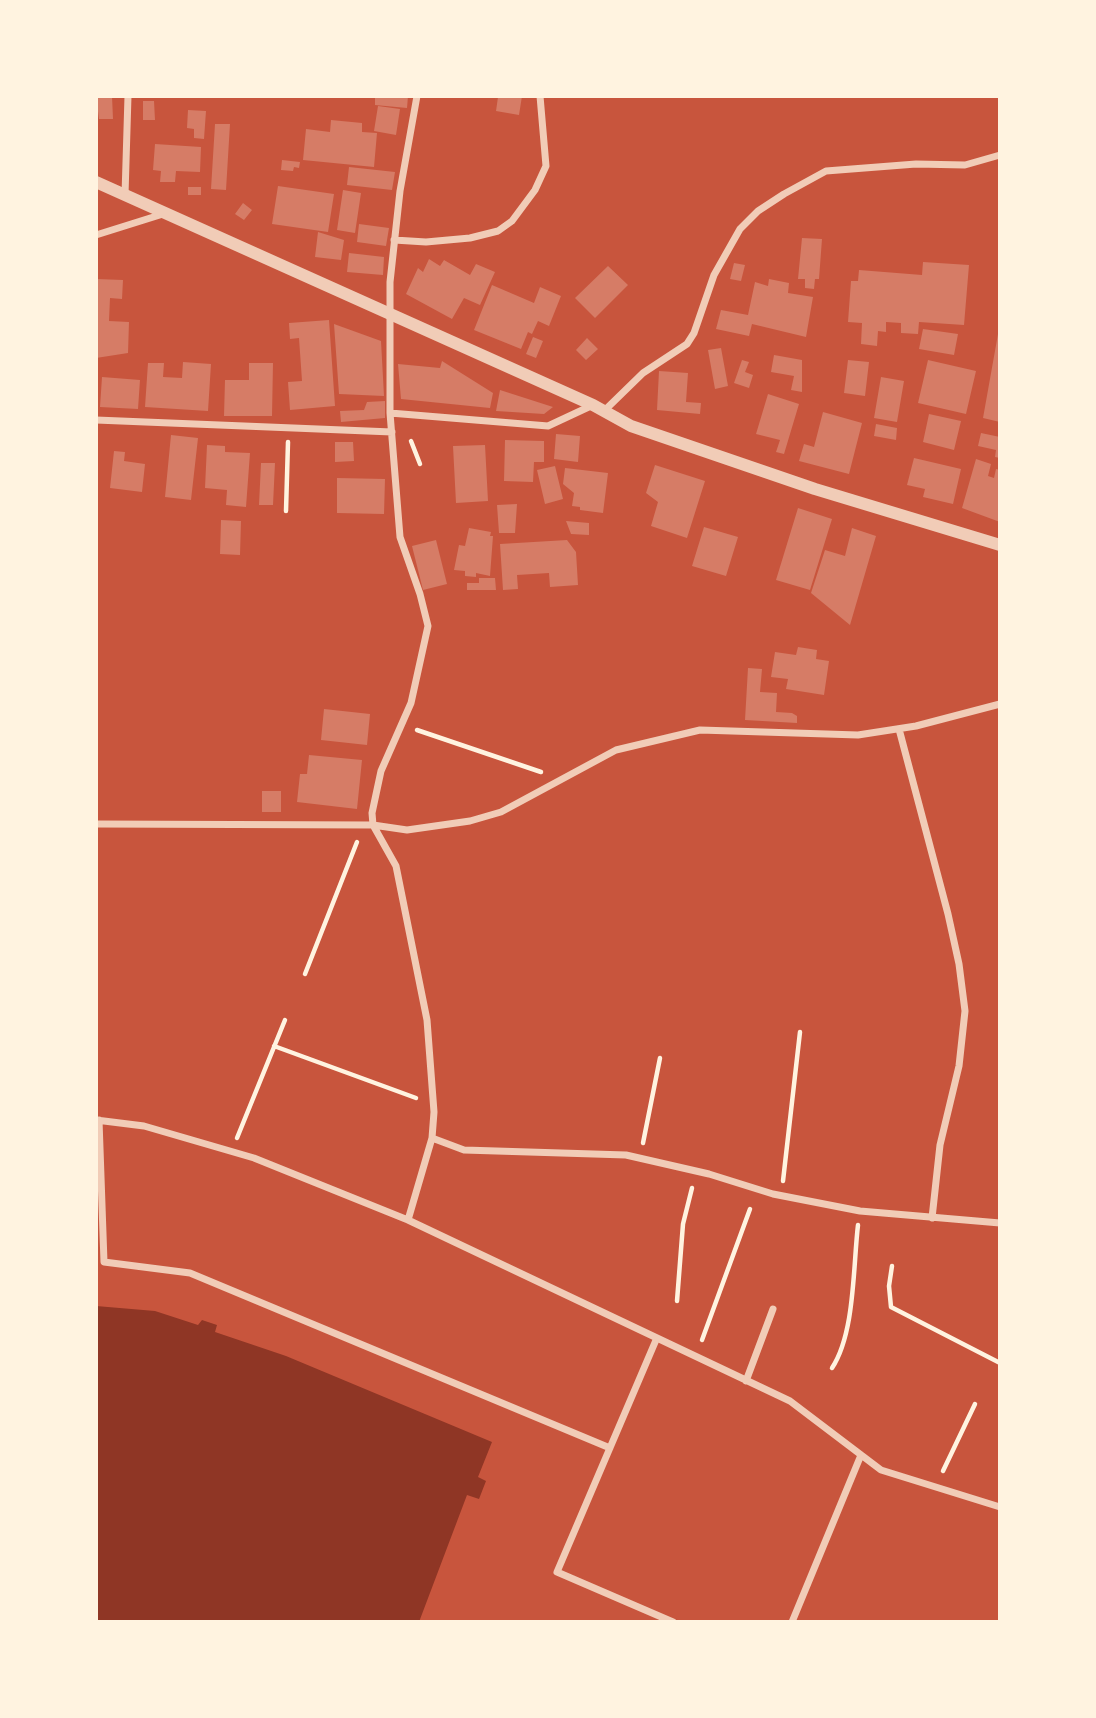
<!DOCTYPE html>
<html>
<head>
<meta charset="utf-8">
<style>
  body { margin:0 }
  #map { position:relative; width:1096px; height:1718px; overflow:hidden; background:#c8553d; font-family:"Nunito Sans",sans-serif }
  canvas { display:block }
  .frame { position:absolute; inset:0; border:98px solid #fff3e0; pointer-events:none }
</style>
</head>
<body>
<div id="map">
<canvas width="1096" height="1718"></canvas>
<div class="frame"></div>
</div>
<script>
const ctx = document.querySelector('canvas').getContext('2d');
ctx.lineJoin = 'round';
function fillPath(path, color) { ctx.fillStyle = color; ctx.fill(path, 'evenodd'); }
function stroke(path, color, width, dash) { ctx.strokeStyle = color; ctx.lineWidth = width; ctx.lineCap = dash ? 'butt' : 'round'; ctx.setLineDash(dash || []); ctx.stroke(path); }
fillPath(new Path2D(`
  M 96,1306 L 155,1311 L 198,1325 L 202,1320 L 217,1325 L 215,1332 L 286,1356 L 492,1442 L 478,1477 L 486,1481 L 479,1499 L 467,1495 L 419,1622 L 96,1622 Z`), '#8f3625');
fillPath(new Path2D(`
  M 96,96 L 112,96 L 113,119 L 99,119 Z
  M 375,96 L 408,96 L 407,108 L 375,105 Z
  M 522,96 L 519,115 L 496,111 L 498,97 Z
  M 143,101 L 154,101 L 155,120 L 143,120 Z
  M 378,106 L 400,109 L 396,135 L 374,131 Z
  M 188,110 L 206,111 L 204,139 L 194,138 L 194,129 L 187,128 Z
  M 331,120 L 362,123 L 362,132 L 377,133 L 374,167 L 303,160 L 306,129 L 330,132 Z
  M 215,124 L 230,124 L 226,190 L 211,189 Z
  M 155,144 L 201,147 L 200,172 L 176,171 L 175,182 L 160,182 L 161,171 L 153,170 Z
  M 282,160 L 300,162 L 299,168 L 294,167 L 293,171 L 281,170 Z
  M 349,167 L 395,172 L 392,190 L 347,185 Z
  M 278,186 L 334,194 L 328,232 L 272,224 Z
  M 188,187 L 201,187 L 201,195 L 188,195 Z
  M 343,190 L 361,193 L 355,233 L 337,230 Z
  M 243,203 L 252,210 L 244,220 L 235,214 Z
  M 359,224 L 389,228 L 386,246 L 357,242 Z
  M 318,232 L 344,240 L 341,260 L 315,257 Z
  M 802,238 L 822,239 L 819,279 L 815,279 L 814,289 L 805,288 L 805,279 L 798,279 Z
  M 349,253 L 384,257 L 383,275 L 347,272 Z
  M 429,259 L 440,266 L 444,260 L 470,275 L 476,264 L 495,272 L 480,305 L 464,298 L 452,319 L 406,294 L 418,268 L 423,272 Z
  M 923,262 L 969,265 L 964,325 L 919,322 L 918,334 L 901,333 L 901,323 L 886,322 L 886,332 L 878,331 L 877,346 L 861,344 L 862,323 L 848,322 L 851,281 L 858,281 L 859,270 L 922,275 Z
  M 734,263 L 745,265 L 741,281 L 730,279 Z
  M 608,266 L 628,285 L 595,318 L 575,298 Z
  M 96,279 L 123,280 L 122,299 L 110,298 L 109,321 L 129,322 L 128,353 L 96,358 Z
  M 769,279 L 789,283 L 788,293 L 813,297 L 806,337 L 752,324 L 749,336 L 716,329 L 721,310 L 748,315 L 755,282 L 768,286 Z
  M 492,285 L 534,303 L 540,287 L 561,296 L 549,326 L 538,321 L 532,334 L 528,332 L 521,349 L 474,330 Z
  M 329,320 L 335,406 L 290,410 L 288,382 L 302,381 L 299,338 L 290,339 L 289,323 Z
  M 334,324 L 381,341 L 384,396 L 339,394 Z
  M 923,329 L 958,334 L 954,355 L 919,349 Z
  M 998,334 L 1000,334 L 1000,422 L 983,418 Z
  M 533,337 L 543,341 L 536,358 L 526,354 Z
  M 587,338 L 598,349 L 586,360 L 576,350 Z
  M 721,348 L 728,386 L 715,389 L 708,350 Z
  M 774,355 L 802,360 L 802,392 L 791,390 L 794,376 L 771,372 Z
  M 742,360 L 749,362 L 745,372 L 753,375 L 749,388 L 734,383 Z
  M 848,360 L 869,362 L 865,396 L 844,393 Z
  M 928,360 L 976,371 L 966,414 L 918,403 Z
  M 442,361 L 493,393 L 490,408 L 401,399 L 398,364 L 440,368 Z
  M 183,362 L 211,364 L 208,411 L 145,407 L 148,363 L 164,363 L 163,377 L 182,378 Z
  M 249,363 L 273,363 L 272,416 L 224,416 L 225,380 L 249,380 Z
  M 659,371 L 688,373 L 686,402 L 701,403 L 700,414 L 657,410 Z
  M 102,377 L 140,380 L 138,409 L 100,407 Z
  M 881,377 L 904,381 L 897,422 L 874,418 Z
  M 500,390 L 553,407 L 544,414 L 496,411 Z
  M 768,394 L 799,404 L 784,454 L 776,452 L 780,440 L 756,434 Z
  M 385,401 L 385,418 L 341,422 L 340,411 L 364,410 L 367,402 Z
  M 823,412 L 862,423 L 849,474 L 799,461 L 804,444 L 814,447 Z
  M 929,414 L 961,421 L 954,450 L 923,442 Z
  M 876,424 L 897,428 L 896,440 L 874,436 Z
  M 981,433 L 1000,437 L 1000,458 L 995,457 L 996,450 L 978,446 Z
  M 556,434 L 580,436 L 578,462 L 554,459 Z
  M 171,435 L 198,438 L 191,500 L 165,497 Z
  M 505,440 L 544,441 L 544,462 L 534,462 L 533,482 L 504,481 Z
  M 335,442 L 353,442 L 354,461 L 335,462 Z
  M 207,445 L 225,446 L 225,452 L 250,453 L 246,507 L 226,505 L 227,490 L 205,488 Z
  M 485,445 L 488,501 L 456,503 L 453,446 Z
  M 114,451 L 125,452 L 124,461 L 145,464 L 142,492 L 110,488 Z
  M 914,458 L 961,469 L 953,504 L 923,497 L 925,489 L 907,485 Z
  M 976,459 L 991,464 L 988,476 L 994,478 L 996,469 L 1000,470 L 1000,522 L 962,508 Z
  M 261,463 L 275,463 L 273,505 L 259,505 Z
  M 655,465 L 705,481 L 687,538 L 651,526 L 658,502 L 646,493 Z
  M 555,466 L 563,499 L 545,504 L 537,470 Z
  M 565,468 L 608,473 L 603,513 L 580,510 L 580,507 L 572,506 L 574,493 L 563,484 Z
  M 337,478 L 385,479 L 384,514 L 337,513 Z
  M 517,504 L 515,533 L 499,533 L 497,505 Z
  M 798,508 L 832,519 L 810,590 L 776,580 Z
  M 221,520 L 241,521 L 240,555 L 220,554 Z
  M 566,521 L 589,523 L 589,535 L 571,534 Z
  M 704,527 L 738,537 L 726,576 L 692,566 Z
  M 469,528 L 491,532 L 490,536 L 493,536 L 490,576 L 476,573 L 476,577 L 465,576 L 465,571 L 454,570 L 459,545 L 465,546 Z
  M 852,528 L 876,536 L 850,625 L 811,593 L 825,550 L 845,556 Z
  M 436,540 L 447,584 L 423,590 L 412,546 Z
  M 567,540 L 576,552 L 578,585 L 550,587 L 549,573 L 517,575 L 518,589 L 503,590 L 500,544 Z
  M 479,578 L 495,578 L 496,590 L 467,590 L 467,583 L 479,583 Z
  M 798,647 L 817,650 L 816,659 L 829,661 L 824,695 L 786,689 L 788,679 L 771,677 L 775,652 L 796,655 Z
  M 748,668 L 762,669 L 760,692 L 777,693 L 776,712 L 792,713 L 797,716 L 797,723 L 745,720 Z
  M 324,709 L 370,714 L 367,745 L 321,740 Z
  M 309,755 L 362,760 L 357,809 L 297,802 L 300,774 L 307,774 Z
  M 262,791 L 281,791 L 281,812 L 262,812 Z`), '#d67c66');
stroke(new Path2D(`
  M 411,441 L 420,464
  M 286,511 L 288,442
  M 417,730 L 541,772
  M 305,974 L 357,842
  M 274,1046 L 416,1098
  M 237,1138 L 285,1020
  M 643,1143 L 660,1058
  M 783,1181 L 800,1032
  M 892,1266 L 889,1286 L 891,1307 L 1000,1363
  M 677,1301 L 683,1224 L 692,1188
  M 702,1340 L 750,1209
  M 832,1368 C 855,1333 853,1267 858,1225
  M 943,1471 L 975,1404`), '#fff3e0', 4.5);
stroke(new Path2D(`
  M 417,96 L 400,191 L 390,282 L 390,413 L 400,537 L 420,594 L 428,626 L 411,703 L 381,771 L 372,813 L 373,825 L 396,866 L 427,1020 L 434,1112 L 432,1138 L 464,1150 L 626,1155 L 709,1174 L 773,1194 L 860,1211 L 1000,1223
  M 125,195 L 128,96
  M 96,235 L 163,214
  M 394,240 L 426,242 L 470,238 L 498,231 L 512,221 L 535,190 L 546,166 L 540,96
  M 604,411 L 643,373 L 687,344 L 694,333 L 714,275 L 740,229 L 758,211 L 784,194 L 826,171 L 916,164 L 965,165 L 1000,155
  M 390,413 L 548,426 L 593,405
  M 96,420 L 392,432
  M 899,729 L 948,914 L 959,964 L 965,1011 L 959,1066 L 940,1145 L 932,1218
  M 96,824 L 373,825 L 407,830 L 470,821 L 501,812 L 616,750 L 700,730 L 858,735 L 916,726 L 1000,704
  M 96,1120 L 144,1126 L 254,1158 L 408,1220 L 790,1401 L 881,1470 L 1000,1507
  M 99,1120 L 104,1262 L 190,1273 L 610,1448
  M 408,1220 L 432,1138
  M 656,1340 L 557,1572 L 673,1622
  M 746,1381 L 773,1309
  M 792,1622 L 861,1455`), '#f1ccb7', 7);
stroke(new Path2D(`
  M 96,182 L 593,405 L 631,426 L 815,489 L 1000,545`), '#f1ccb7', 12);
</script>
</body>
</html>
